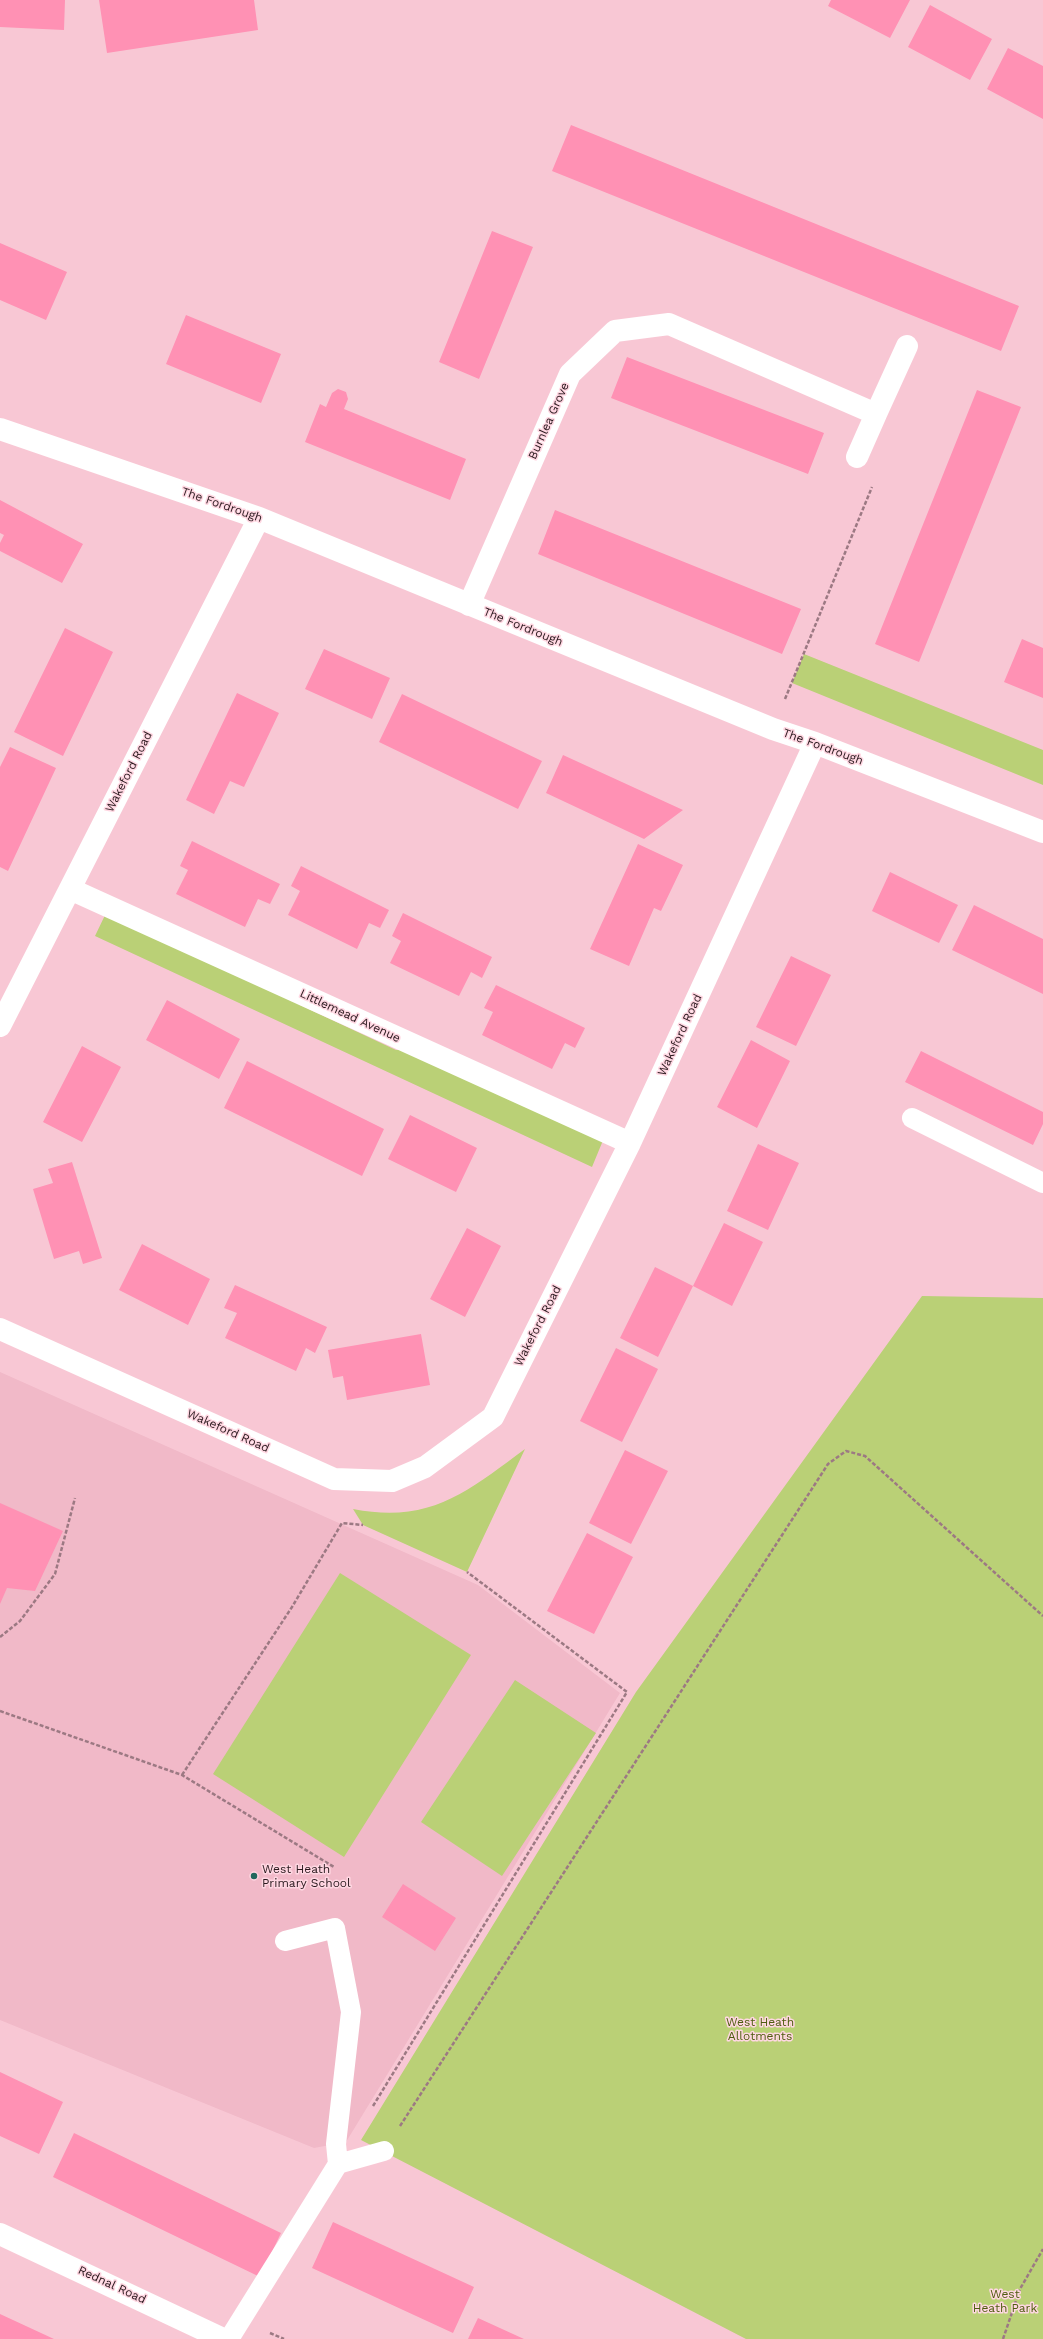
<!DOCTYPE html>
<html>
<head>
<meta charset="utf-8">
<style>
  body { margin:0 }
  canvas { display:block; background:#f8c7d4 }
</style>
</head>
<body>
<canvas width="1043" height="2339"></canvas>
<script>
const ctx = document.querySelector('canvas').getContext('2d');
ctx.lineJoin = 'round';
function fillPath(path, color) { ctx.fillStyle = color; ctx.fill(path, 'evenodd'); }
function stroke(path, color, width, dash) { ctx.strokeStyle = color; ctx.lineWidth = width; ctx.lineCap = dash ? 'butt' : 'round'; ctx.setLineDash(dash || []); ctx.stroke(path); }
function drawText(font, color, halo, rows, align = 'center') {
  ctx.font = font + ' "Work Sans",sans-serif'; ctx.lineWidth = 3; ctx.setLineDash([]); ctx.textBaseline = 'middle'; ctx.strokeStyle = halo; ctx.fillStyle = color; for (const [text, x, y, turn = 0] of rows) {
    ctx.save(); ctx.translate(x, y); ctx.rotate((+turn || 0) * Math.PI / 180); ctx.textAlign = isNaN(turn) ? turn : align; if (halo) ctx.strokeText(text, 0, 0); ctx.fillText(text, 0, 0); ctx.restore();
  }
}
fillPath(new Path2D(`
  M 0,1372 L 478,1585 L 620,1693 L 346,2142 L 314,2148 L 0,2020 Z`), '#f1b9c8');
fillPath(new Path2D(`
  M 804,654 L 1043,750 L 1043,785 L 792,683 Z
  M 107,911 L 288,993 L 300,1005 L 396,1050 L 410,1050 L 604,1138 L 592,1167 L 95,936 Z
  M 922,1296 L 1043,1298 L 1043,2339 L 746,2339 L 361,2140 L 636,1692 Z
  M 525,1449 L 467,1572 L 363,1525 L 353,1509 C 430,1524 467,1492 525,1449 Z
  M 340,1573 L 471,1655 L 344,1857 L 213,1774 Z
  M 515,1680 L 596,1733 L 502,1876 L 421,1822 Z`), '#bad076');
fillPath(new Path2D(`
  M 0,0 L 65,0 L 64,30 L 0,27 Z
  M 99,0 L 254,0 L 258,30 L 107,53 Z
  M 831,0 L 910,0 L 890,38 L 828,6 Z
  M 930,5 L 992,39 L 970,80 L 908,47 Z
  M 1008,48 L 1043,66 L 1043,119 L 987,89 Z
  M 571,125 L 1019,306 L 1001,351 L 552,171 Z
  M 492,231 L 533,247 L 479,379 L 439,362 Z
  M 0,243 L 67,272 L 46,320 L 0,300 Z
  M 186,315 L 281,354 L 261,403 L 166,364 Z
  M 627,357 L 824,433 L 808,474 L 611,398 Z
  M 338,389 L 346,392 L 348,399 L 344,409 L 466,459 L 450,500 L 305,442 L 320,404 L 326,407 L 332,393 Z
  M 977,390 L 1021,407 L 919,662 L 875,644 Z
  M 0,500 L 83,544 L 62,583 L 0,551 L 0,543 L 4,535 L 0,533 Z
  M 555,510 L 801,609 L 782,654 L 538,554 Z
  M 65,628 L 113,652 L 63,756 L 14,732 Z
  M 1022,639 L 1043,648 L 1043,698 L 1004,682 Z
  M 324,649 L 390,678 L 372,719 L 305,689 Z
  M 237,693 L 279,713 L 244,787 L 230,781 L 214,814 L 186,800 Z
  M 402,694 L 542,761 L 518,809 L 379,742 Z
  M 10,747 L 56,768 L 8,871 L 0,867 L 0,767 Z
  M 563,755 L 683,810 L 644,839 L 546,793 Z
  M 192,841 L 280,884 L 270,904 L 258,899 L 245,927 L 176,894 L 188,870 L 180,866 Z
  M 638,844 L 683,865 L 661,911 L 654,908 L 629,966 L 590,949 Z
  M 301,866 L 389,910 L 380,928 L 369,923 L 357,949 L 288,915 L 300,891 L 291,886 Z
  M 890,872 L 958,905 L 939,943 L 872,911 Z
  M 974,905 L 1043,939 L 1043,994 L 952,950 Z
  M 403,913 L 492,957 L 482,978 L 471,972 L 459,996 L 390,963 L 401,941 L 392,936 Z
  M 791,956 L 831,975 L 796,1046 L 756,1027 Z
  M 496,985 L 585,1028 L 575,1048 L 565,1043 L 552,1069 L 482,1035 L 493,1012 L 484,1008 Z
  M 167,1000 L 240,1039 L 219,1079 L 146,1040 Z
  M 751,1040 L 790,1061 L 757,1128 L 717,1107 Z
  M 82,1046 L 121,1067 L 82,1142 L 43,1122 Z
  M 921,1051 L 1043,1112 L 1043,1124 L 1033,1145 L 905,1082 Z
  M 247,1061 L 384,1129 L 362,1176 L 224,1108 Z
  M 410,1115 L 477,1148 L 456,1192 L 388,1159 Z
  M 758,1144 L 799,1163 L 768,1230 L 727,1211 Z
  M 72,1162 L 102,1258 L 83,1264 L 79,1251 L 54,1259 L 33,1189 L 53,1183 L 48,1169 Z
  M 724,1223 L 763,1242 L 732,1306 L 693,1286 L 658,1357 L 620,1338 L 655,1267 L 693,1286 Z
  M 467,1228 L 501,1246 L 465,1317 L 430,1299 Z
  M 142,1244 L 210,1279 L 188,1325 L 119,1290 Z
  M 235,1285 L 327,1327 L 315,1353 L 306,1348 L 296,1371 L 225,1338 L 237,1313 L 224,1308 Z
  M 421,1334 L 430,1385 L 347,1400 L 343,1376 L 333,1378 L 328,1350 Z
  M 616,1348 L 658,1369 L 622,1442 L 580,1421 Z
  M 625,1450 L 668,1471 L 631,1544 L 589,1523 Z
  M 0,1503 L 63,1531 L 35,1591 L 7,1588 L 0,1604 Z
  M 587,1533 L 633,1557 L 594,1634 L 547,1611 Z
  M 403,1884 L 456,1918 L 435,1951 L 382,1917 Z
  M 0,2072 L 63,2102 L 39,2154 L 0,2136 Z
  M 74,2133 L 281,2233 L 260,2277 L 53,2177 Z
  M 333,2222 L 474,2287 L 453,2333 L 312,2268 Z
  M 0,2314 L 54,2339 L 0,2339 Z
  M 478,2318 L 524,2339 L 468,2339 Z`), '#ff91b4');
stroke(new Path2D(`
  M 785,699 L 872,487
  M 0,1637 L 20,1621 L 55,1574 L 75,1498
  M 0,1711 L 182,1775 L 334,1867
  M 182,1775 L 292,1607 L 342,1523 L 363,1525
  M 373,2106 L 627,1692 L 467,1572
  M 400,2126 L 828,1464 L 846,1451 L 865,1456 L 1043,1616
  M 270,2333 L 284,2339
  M 1003,2339 L 1020,2289 L 1043,2249`), '#9c7983', 2.5, [4, 2]);
stroke(new Path2D(`
  M 912,1118 L 1043,1183
  M 285,1941 L 335,1928 L 351,2012 L 336,2144 L 338,2164
  M 229,2339 L 338,2164 L 384,2151`), '#fff', 20);
stroke(new Path2D(`
  M 876,414 L 907,346
  M 0,429 L 259,518 L 773,729 L 815,743 L 1043,832
  M 469,605 L 570,374 L 615,331 L 669,324 L 876,414 L 857,457
  M 70,889 L 630,1143
  M 0,1026 L 259,518
  M 0,1329 L 334,1479 L 392,1481 L 425,1467 L 493,1417 L 630,1143 L 815,743
  M 0,2234 L 223,2339`), '#fff', 22);
for (const [x, y, r, color] of [
  [254,1876,4,"#21685d"]
]) { const dot = new Path2D(); dot.arc(x, y, r, 0, 2 * Math.PI); ctx.fillStyle = color; ctx.fill(dot); stroke(dot, '#ffd7e2', 1.5); }
drawText('12px', '#2a191e', '#ffd7e2', [
  ["Burnlea Grove",549,421,-66],
  ["The Fordrough",222,505,19],
  ["The Fordrough",523,627,22],
  ["The Fordrough",823,747,20],
  ["Wakeford Road",129,772,-63],
  ["Littlemead Avenue",350,1016,25],
  ["Wakeford Road",680,1035,-65],
  ["Wakeford Road",538,1326,-63],
  ["Wakeford Road",228,1431,24],
  ["Rednal Road",112,2285,25]
]);
drawText('12px', '#2a191e', '#ffd7e2', [
  ["West Heath",262,1869],
  ["Primary School",262,1883]
], 'left');
drawText('12px', '#4e5d0f', '#ffd7e2', [
  ["West Heath",760,2022],
  ["Allotments",760,2036],
  ["West",1005,2294],
  ["Heath Park",1005,2308]
]);
</script>
</body>
</html>
